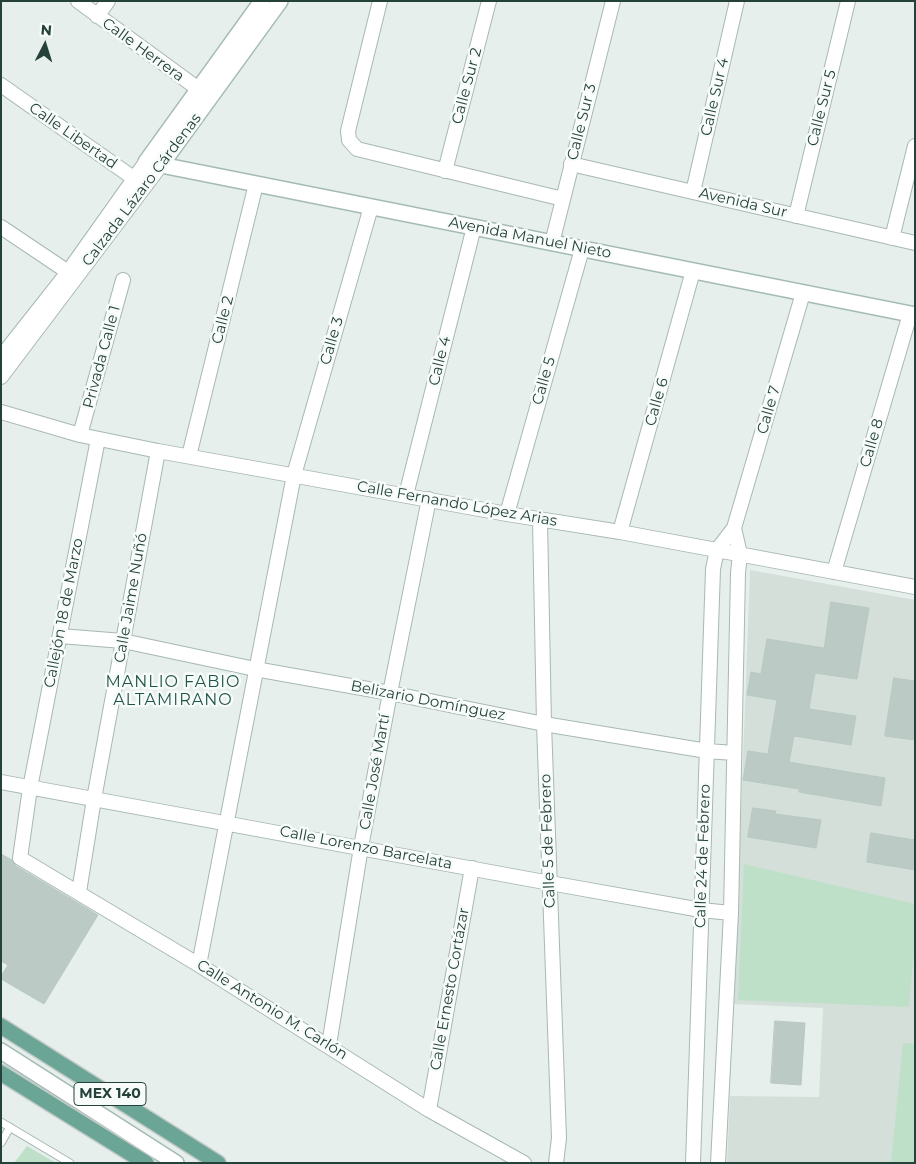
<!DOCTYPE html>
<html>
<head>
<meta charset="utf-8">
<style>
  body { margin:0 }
  #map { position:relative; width:916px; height:1164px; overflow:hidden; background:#e6efeb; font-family:Montserrat,sans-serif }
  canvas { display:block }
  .frame { position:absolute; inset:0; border:2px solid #24423a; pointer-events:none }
  .north { position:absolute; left:20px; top:20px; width:50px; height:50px; -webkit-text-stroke:4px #f7fbf9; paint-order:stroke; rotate:5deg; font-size:14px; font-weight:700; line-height:20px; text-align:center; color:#24423a }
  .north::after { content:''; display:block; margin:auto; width:18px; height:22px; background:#24423a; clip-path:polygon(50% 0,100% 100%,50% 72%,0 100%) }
</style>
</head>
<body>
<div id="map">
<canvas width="916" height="1164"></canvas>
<div class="frame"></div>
<div class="north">N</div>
</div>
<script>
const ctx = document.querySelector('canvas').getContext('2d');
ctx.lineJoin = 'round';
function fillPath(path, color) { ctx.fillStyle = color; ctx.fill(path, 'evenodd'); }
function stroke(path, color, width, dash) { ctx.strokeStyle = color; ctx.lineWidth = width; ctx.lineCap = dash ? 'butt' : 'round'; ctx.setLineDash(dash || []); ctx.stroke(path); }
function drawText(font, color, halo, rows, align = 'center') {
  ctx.font = font + ' Montserrat,sans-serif'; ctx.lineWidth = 5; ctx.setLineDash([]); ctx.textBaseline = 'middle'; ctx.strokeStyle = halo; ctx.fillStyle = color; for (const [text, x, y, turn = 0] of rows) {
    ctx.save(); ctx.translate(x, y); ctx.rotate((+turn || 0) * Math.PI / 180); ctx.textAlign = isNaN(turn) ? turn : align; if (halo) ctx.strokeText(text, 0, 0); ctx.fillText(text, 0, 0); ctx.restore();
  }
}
fillPath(new Path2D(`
  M 750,570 L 915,600 L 915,1163 L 727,1163 L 730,1096 L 819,1097 L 823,1008 L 734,1004 Z`), '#d4dfda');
fillPath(new Path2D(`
  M 744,864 L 915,904 L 915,939 L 909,1007 L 738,1000 Z
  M 903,1043 L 915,1044 L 915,1163 L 891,1163 Z
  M 27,1146 L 56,1163 L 14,1163 Z`), '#bfe0c8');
const building = new Path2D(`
  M 831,602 L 869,608 L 857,679 L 815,673 L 809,709 L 856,716 L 851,745 L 794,736 L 789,762 L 885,778 L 881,806 L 799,792 L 799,789 L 743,780 L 748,751 L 768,754 L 777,700 L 747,695 L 751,672 L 761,674 L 767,639 L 824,648 Z
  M 894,678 L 915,681 L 915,740 L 885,736 Z
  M 753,808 L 776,811 L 775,814 L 821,820 L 816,848 L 748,837 Z
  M 871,833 L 915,840 L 915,870 L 867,862 Z
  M 1,854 L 12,860 L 16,866 L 98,915 L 44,1004 L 1,979 L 1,976 L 8,965 L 1,961 Z
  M 775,1021 L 805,1023 L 801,1085 L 771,1083 Z`);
fillPath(building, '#bbcac4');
stroke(building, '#b8c9c2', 1);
const lane = new Path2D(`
  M 1,1122 L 70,1163
  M 1,1143 L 10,1127`);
const street = new Path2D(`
  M 78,1 L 208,96
  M 380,1 L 348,131 L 349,140 L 357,149 L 563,199
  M 97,16 L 108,1
  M 1,85 L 142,184
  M 571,164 L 915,243
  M 445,171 L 489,1
  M 693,192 L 737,1
  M 796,216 L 848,1
  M 1,227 L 68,272
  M 892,238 L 915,146
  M 552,243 L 613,1
  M 1,357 L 68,272 L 146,162
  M 1,377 L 161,165
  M 1,412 L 80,435 L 158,451 L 507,514 L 620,532 L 915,587
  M 80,435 L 123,280
  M 98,439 L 30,788 L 20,858 L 199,965 L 429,1110 L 524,1163
  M 189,456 L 256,184
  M 406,495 L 474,227
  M 507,514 L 582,249
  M 540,520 L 544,724 L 559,1138 L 556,1163
  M 620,532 L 693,271
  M 834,572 L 910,314
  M 60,636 L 123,641 L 255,669 L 390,693 L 544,724 L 707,751 L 734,753
  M 1,782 L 550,883 L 701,910 L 731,913
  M 79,892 L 94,799 L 158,451
  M 199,965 L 294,475 L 371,207
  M 329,1045 L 361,847 L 390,693 L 429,499
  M 429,1110 L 472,868
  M 693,1163 L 713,569 L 717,550 L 734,528 L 803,293
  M 718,1163 L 731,913 L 738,573 L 740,554 L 734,528`);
const secondary = new Path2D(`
  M 262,1 L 146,162 L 915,315
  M 161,165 L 280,1
  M 1,1051 L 176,1163`);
const primary = new Path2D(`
  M 1,1026 L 218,1163
  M 1,1073 L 146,1163`);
stroke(lane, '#a8b8b2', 9);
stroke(street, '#a8b8b2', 16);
stroke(secondary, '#a4bbb3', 18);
stroke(primary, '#c2cac8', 18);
stroke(lane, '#fff', 7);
stroke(street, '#fff', 14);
stroke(secondary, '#fff', 15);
stroke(primary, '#6aa596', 15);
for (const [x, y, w] of [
  [110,1094,72]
]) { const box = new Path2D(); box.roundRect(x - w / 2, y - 11.5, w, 23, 4); ctx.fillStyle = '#f7fbf9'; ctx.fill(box); stroke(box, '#24423a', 1); }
drawText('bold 14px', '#24423a', null, [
  ["MEX 140",110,1094]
]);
drawText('15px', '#24423a', '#f7fbf9', [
  ["Calle Herrera",143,50,36],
  ["Calle Sur 2",467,86,-75],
  ["Calle Sur 4",715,97,-77],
  ["Calle Sur 5",822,108,-76],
  ["Calle Sur 3",582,122,-76],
  ["Calle Libertad",73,136,35],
  ["Calzada Lázaro Cárdenas",142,190,-53],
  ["Avenida Sur",743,203,13],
  ["Avenida Manuel Nieto",530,238,11],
  ["Calle 2",223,320,-76],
  ["Calle 3",332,341,-74],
  ["Privada Calle 1",102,357,-75],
  ["Calle 4",440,361,-76],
  ["Calle 5",544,381,-74],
  ["Calle 6",657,402,-74],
  ["Calle 7",769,410,-74],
  ["Calle 8",872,443,-74],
  ["Calle Fernando López Arias",457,504,10],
  ["Calle Jaime Nuñó",131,598,-80],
  ["Callejón 18 de Marzo",64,613,-79],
  ["Belizario Domínguez",428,701,11],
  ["Calle José Martí",375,772,-80],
  ["Calle 5 de Febrero",548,841,-92],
  ["Calle Lorenzo Barcelata",366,848,11],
  ["Calle 24 de Febrero",703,856,-88],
  ["Calle Ernesto Cortázar",450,989,-80],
  ["Calle Antonio M. Carlón",272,1010,32]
]);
ctx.letterSpacing = '1px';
drawText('16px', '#1f5548', '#f7fbf9', [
  ["MANLIO FABIO",173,682],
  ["ALTAMIRANO",173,700]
]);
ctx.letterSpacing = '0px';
</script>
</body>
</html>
